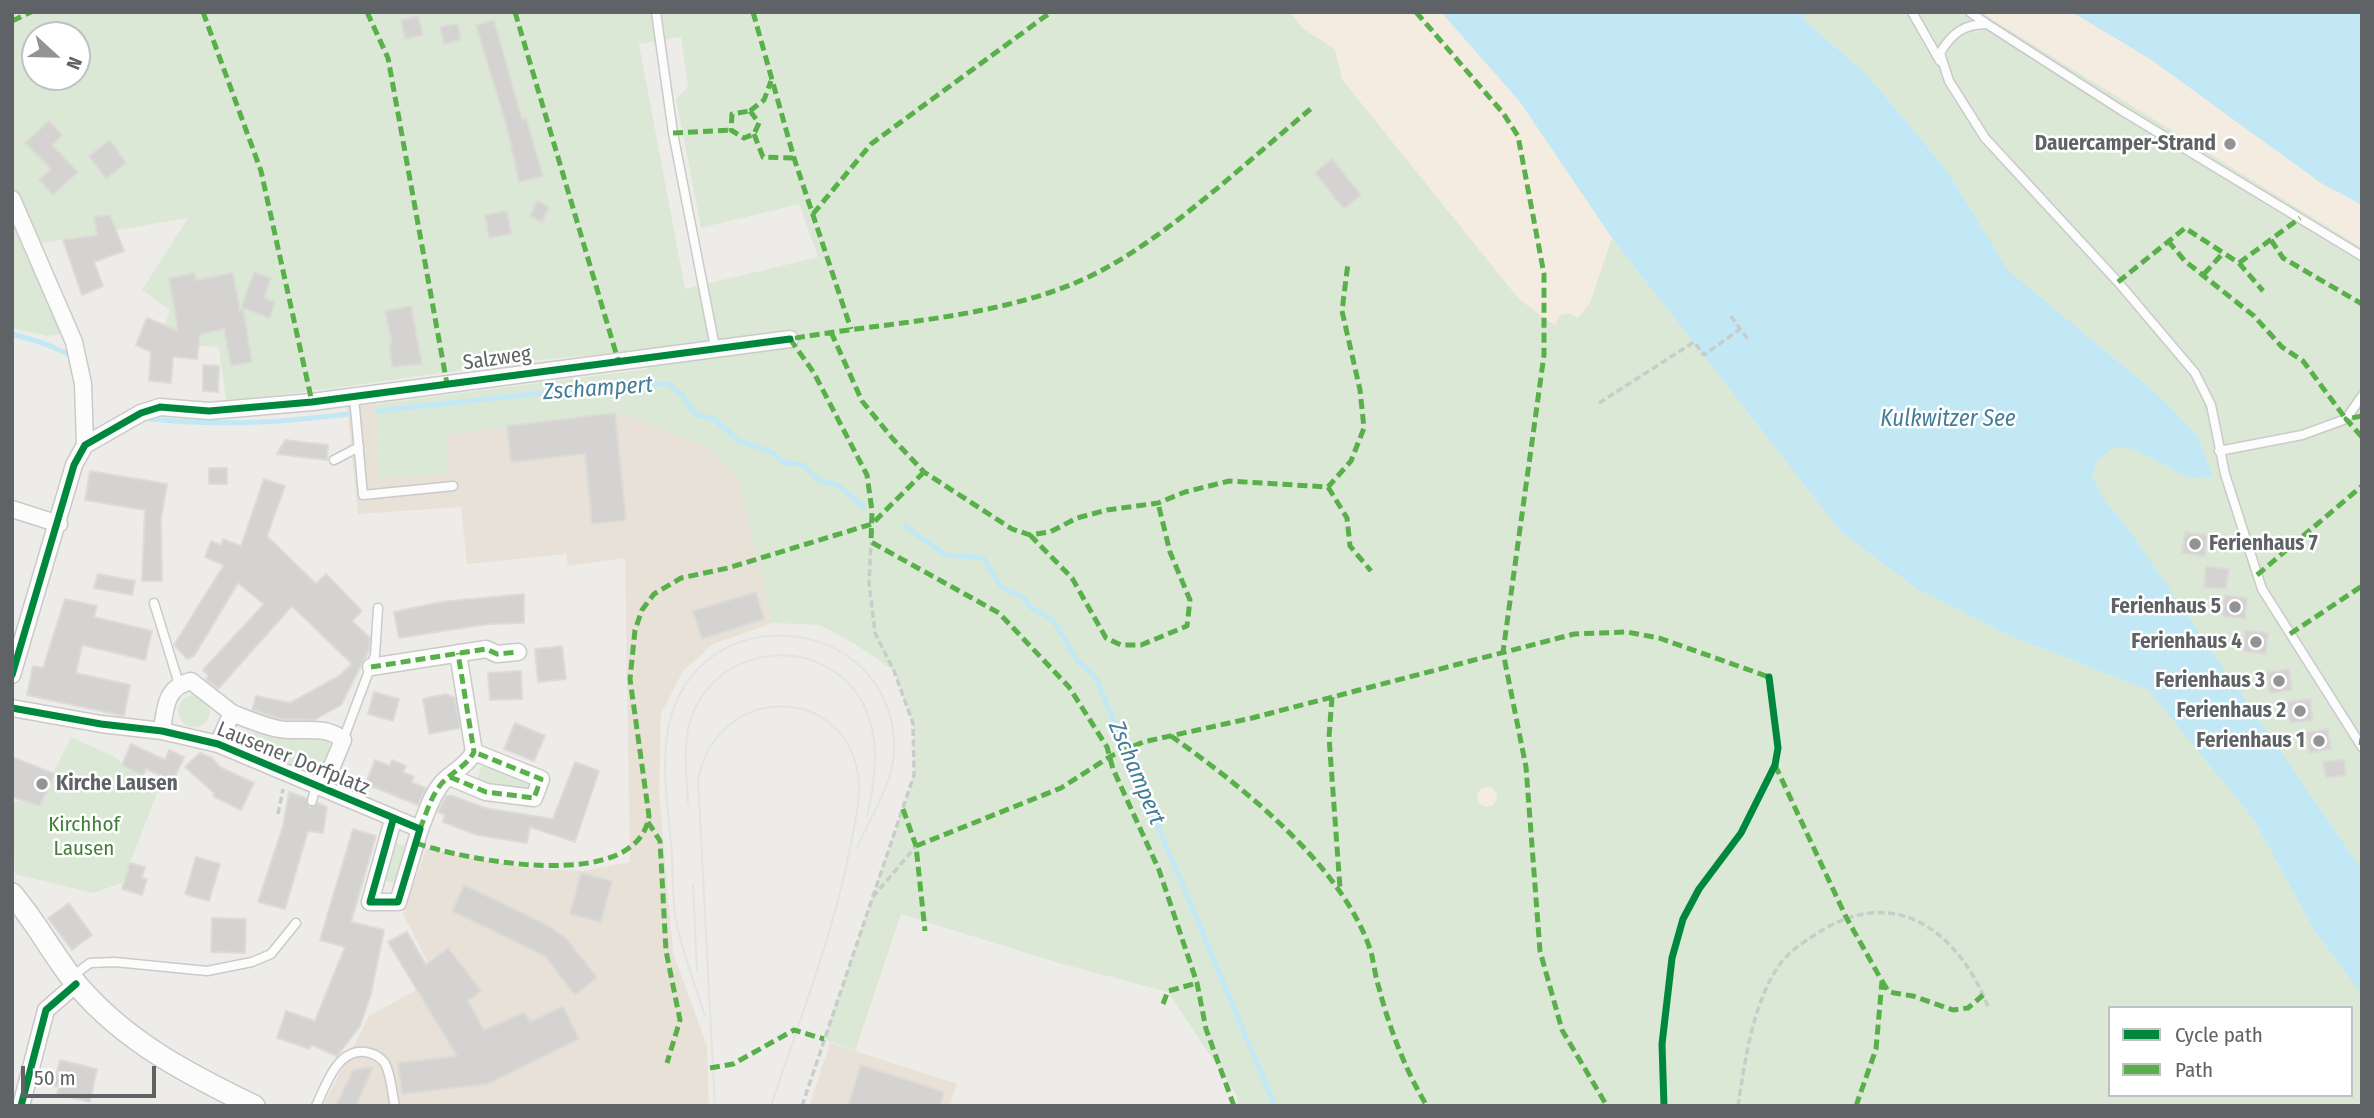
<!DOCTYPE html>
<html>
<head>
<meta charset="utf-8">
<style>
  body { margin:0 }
  #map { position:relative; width:2374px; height:1118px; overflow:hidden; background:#eeece9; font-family:"Fira Sans Condensed",sans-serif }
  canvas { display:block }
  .frame { position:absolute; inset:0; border:14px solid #5f6366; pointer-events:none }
  .legend { position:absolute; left:2108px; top:1006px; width:245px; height:91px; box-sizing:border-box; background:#fff; border:2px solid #bfc1c2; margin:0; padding:9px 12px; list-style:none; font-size:21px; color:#5f6366 }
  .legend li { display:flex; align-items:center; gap:14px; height:35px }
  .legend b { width:35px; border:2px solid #bfc1c2 }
  .north { position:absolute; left:21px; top:21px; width:70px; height:70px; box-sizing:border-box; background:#fff; border:2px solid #bfc1c2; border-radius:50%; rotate:112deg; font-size:19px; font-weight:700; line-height:28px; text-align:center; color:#5f6366 }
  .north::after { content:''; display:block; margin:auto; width:24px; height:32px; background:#919394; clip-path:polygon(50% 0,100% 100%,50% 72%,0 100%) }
  .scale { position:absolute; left:21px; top:1066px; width:135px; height:32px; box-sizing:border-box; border:4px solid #5f6366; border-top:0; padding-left:9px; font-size:21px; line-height:24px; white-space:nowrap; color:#5f6366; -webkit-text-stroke:5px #fff; paint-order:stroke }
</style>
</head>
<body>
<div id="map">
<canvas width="2374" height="1118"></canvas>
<div class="frame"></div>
<ul class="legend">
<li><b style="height:9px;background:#00873e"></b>Cycle path</li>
<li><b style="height:9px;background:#59b04a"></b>Path</li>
</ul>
<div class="north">N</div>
<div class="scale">50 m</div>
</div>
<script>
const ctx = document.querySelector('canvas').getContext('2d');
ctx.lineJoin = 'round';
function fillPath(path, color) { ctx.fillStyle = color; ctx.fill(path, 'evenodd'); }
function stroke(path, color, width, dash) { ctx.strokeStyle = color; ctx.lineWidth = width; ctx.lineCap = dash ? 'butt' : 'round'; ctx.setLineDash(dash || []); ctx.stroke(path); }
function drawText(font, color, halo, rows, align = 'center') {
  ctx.font = font + ' "Fira Sans Condensed",sans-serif'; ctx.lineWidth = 5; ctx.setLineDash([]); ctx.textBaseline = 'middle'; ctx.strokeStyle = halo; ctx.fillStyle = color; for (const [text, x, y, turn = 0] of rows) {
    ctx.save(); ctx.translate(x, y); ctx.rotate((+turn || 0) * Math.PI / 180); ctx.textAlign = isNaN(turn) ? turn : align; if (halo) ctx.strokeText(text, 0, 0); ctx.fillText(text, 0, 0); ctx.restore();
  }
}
fillPath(new Path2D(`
  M 377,404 L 378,478 L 446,434 L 626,415 L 710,448 L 739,478 L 773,623 L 713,644 L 683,671 L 661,714 L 659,791 L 673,953 L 707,1046 L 709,1106 L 323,1106 L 369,1016 L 436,979 L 403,914 L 426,849 L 525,868 L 583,871 L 630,862 L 625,558 L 568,566 L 566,554 L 467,564 L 461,507 L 358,514 L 347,407 Z
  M 830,1043 L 957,1084 L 950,1106 L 809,1106 Z`), '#e7e1d7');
fillPath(new Path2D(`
  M 12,12 L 1290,12 L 1304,29 L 1335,49 L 1342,79 L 1519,299 L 1555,325 L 1560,315 L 1569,313 L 1612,238 L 1840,531 L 1917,589 L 2008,635 L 2148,690 L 2254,820 L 2314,930 L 2362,995 L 2362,1106 L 1238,1106 L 1236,1094 L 1168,992 L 1062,964 L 901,914 L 855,1051 L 824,1039 L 914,775 L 913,723 L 894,671 L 855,644 L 820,625 L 773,623 L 739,478 L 710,448 L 626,415 L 447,434 L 448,474 L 378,478 L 377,404 L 647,369 L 654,351 C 510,357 369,388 226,400 L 219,347 L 159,343 L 170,310 L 142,290 L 188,218 L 25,246 L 61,334 L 47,336 L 12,328 ZM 35,35 L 77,35 L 77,77 L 35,77 ZM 681,37 L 688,87 L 676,99 L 701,228 L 799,204 L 818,257 L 685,289 L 639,44 ZM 2110,1008 L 2351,1008 L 2351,1095 L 2110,1095 Z
  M 1802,12 L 2072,12 L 2321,183 L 2362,205 L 2362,870 L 2130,531 L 2103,498 L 2092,474 L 2099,459 L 2115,447 L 2136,450 L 2189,478 L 2212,477 L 2198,436 L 2156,393 L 2008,270 L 1946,169 L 1868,76 L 1807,22 Z
  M178 711a16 16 0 1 1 32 0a16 16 0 1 1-32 0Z
  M 241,732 L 321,738 L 327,740 L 331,748 L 320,771 L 314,773 L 240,744 L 235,739 Z
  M 71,737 L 117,758 L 122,765 L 160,786 L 122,883 L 93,893 L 15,874 L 12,802 L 45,800 L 53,774 Z
  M 482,766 L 498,767 L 536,783 L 532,793 L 476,781 Z
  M 395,843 L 406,846 L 396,883 L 385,881 Z`), '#dbe8d6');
fillPath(new Path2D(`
  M 1290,12 L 1441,12 L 1520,102 L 1612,238 L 1590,303 L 1578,318 L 1569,313 L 1560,315 L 1554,325 L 1519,299 L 1342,79 L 1335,49 L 1304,29 Z
  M 1980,12 L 2072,12 L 2150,59 L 2321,183 L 2362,205 L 2362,248 Z
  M1477 797a10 10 0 1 1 20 0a10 10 0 1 1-20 0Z`), '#f4ece0');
fillPath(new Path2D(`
  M 1441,12 L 1802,12 L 1807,22 L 1868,76 L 1946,169 L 2008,270 L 2156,393 L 2198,436 L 2213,477 L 2189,478 L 2136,450 L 2115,447 L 2099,459 L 2092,474 L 2103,498 L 2130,531 L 2362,870 L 2362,995 L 2314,930 L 2254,820 L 2148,690 L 2008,635 L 1917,589 L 1840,531 L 1612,238 L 1520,102 Z
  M 2072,12 L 2362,12 L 2362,205 L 2321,183 L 2150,59 Z`), '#c1e8f4');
stroke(new Path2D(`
  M 12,334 L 43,343 L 66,353
  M 377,411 L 626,384 L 668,384 L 682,395 L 696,415 L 714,419 L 738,440 L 771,452 L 783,462 L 803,465 L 818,480 L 838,485 L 863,507
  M 150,419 C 223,426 276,423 348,414
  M 905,526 L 945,555 L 983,558 L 1002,588 L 1023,597 L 1030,607 L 1053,620 L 1077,660 L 1096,678 L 1275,1106`), '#c1e8f4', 5);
const building = new Path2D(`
  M 418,16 L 423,35 L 405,39 L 401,20 Z
  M 494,20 L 522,119 L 526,118 L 543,176 L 519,182 L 506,124 L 476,25 Z
  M 458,24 L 461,40 L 444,44 L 440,27 Z
  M 49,121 L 62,135 L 52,145 L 78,172 L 53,195 L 39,180 L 51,169 L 25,143 Z
  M 110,140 L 126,163 L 106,179 L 89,156 Z
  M 1332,159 L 1361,195 L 1344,209 L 1315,173 Z
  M 537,201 L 549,207 L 542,222 L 530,216 Z
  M 507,211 L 511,234 L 489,238 L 485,215 Z
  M 110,215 L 124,251 L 94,262 L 103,286 L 82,295 L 63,240 L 97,235 L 94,217 Z
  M 254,272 L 271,278 L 264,298 L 275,302 L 270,318 L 243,308 L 252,362 L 231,366 L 224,329 L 200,334 L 197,359 L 173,357 L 171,383 L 149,381 L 151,352 L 136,345 L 147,318 L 178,331 L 169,278 L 195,273 L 196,280 L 233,273 L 240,311 Z
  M 411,306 L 422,364 L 392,367 L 389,344 L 392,344 L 385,311 Z
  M 203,365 L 219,366 L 218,392 L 203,391 Z
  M 615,413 L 626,520 L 592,524 L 585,454 L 511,462 L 507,426 Z
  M 285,440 L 328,445 L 327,460 L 277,454 Z
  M 209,468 L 227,468 L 227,484 L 209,484 Z
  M 90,471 L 167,484 L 161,519 L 162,581 L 142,581 L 145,510 L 85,500 Z
  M 264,479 L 285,486 L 267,536 L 316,584 L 326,574 L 362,611 L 352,621 L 370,638 L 369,650 L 341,705 L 314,720 L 281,719 L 252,710 L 256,696 L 290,703 L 339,676 L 352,664 L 292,606 L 218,689 L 206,679 L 208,676 L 203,670 L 264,604 L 238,583 L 194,656 L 187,659 L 174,645 L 224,565 L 205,557 L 211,541 L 221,545 L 223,539 L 241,546 Z
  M 2185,532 L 2207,535 L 2205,556 L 2182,553 Z
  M 2206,566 L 2229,569 L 2226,589 L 2204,587 Z
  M 98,574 L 135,581 L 132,595 L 94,588 Z
  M 756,592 L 764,619 L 702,639 L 693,611 Z
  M 524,594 L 524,623 L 488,624 L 399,638 L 394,612 L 441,602 Z
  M 2225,595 L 2247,598 L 2245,619 L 2222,616 Z
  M 65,599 L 97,606 L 94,617 L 152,631 L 145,660 L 82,645 L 76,673 L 130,685 L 124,716 L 27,695 L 33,666 L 43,668 Z
  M 2245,630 L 2268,633 L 2266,654 L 2243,651 Z
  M 562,646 L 566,679 L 538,682 L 535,649 Z
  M 2289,669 L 2292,690 L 2269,693 L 2267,672 Z
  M 521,671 L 522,699 L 490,700 L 488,673 Z
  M 374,692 L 399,699 L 393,721 L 368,714 Z
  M 446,694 L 455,698 L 460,728 L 429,734 L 423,699 Z
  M 2310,699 L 2313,720 L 2290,723 L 2287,702 Z
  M 515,723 L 545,736 L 534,761 L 504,749 Z
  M 2328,729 L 2331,749 L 2309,753 L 2306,732 Z
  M 131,744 L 165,760 L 169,750 L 184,757 L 173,781 L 146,769 L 143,776 L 122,765 Z
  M 200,753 L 212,758 L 220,767 L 254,783 L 241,810 L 213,796 L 214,793 L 185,767 Z
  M 12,757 L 55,774 L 40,806 L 12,797 Z
  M 2344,759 L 2346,775 L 2326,778 L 2323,762 Z
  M 375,760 L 390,766 L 392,760 L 406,766 L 403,772 L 414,777 L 411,782 L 426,788 L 418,805 L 366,784 Z
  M 575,762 L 599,771 L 575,842 L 530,827 L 527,843 L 477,835 L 443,822 L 445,815 L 438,812 L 446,796 L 453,796 L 485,808 L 553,819 Z
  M 289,792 L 306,798 L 310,807 L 318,803 L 327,807 L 323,833 L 308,831 L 285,909 L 258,902 L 283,826 Z
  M 353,829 L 376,836 L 351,922 L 384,930 L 371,994 L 360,1026 L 337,1056 L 311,1045 L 310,1049 L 277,1038 L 286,1011 L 315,1021 L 345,947 L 320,940 Z
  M 196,857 L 220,864 L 209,901 L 185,894 Z
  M 130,863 L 145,867 L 142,878 L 147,879 L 142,895 L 122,889 Z
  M 581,873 L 612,881 L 601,922 L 570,914 Z
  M 464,885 L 547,925 L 567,939 L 597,978 L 575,995 L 545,956 L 452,911 Z
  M 69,903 L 92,935 L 72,950 L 48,918 Z
  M 212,918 L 246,919 L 245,953 L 211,952 Z
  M 407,932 L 426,965 L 448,948 L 481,991 L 468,1001 L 484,1030 L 525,1012 L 530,1022 L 563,1006 L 579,1039 L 487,1084 L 402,1094 L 398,1063 L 457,1056 L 388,942 Z
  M 60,1060 L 97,1069 L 90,1102 L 57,1094 L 59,1087 L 53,1086 Z
  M 861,1065 L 944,1092 L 940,1106 L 848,1106 Z
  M 373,1067 L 356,1106 L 336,1106 L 353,1070 Z`);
fillPath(building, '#d5d3d2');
stroke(building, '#dddbd8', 2);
const service = new Path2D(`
  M 656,12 L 673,133 L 715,347
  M 1912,12 L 1940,61
  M 1970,12 L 1987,24
  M 2362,256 L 2121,110 L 1987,24 C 1964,24 1952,33 1940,53 L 1949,81 L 1985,138 L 2118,282 L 2195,373 L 2211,405 L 2225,474 L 2262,589 L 2362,747
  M 354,397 L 363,495 L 453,486
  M 2219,451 L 2302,435 L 2346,419 L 2362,396
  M 334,460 L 359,447
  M 154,603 L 179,684
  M 343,740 L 375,655 L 378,608
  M 312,801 L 316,785
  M 71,977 L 90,963 L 115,962 L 207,971 L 252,962 L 271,954 L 296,923
  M 316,1106 C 326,1085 337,1049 365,1052 C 372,1053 379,1056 384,1062 C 391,1072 392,1094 395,1106`);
const minor = new Path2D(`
  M 12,199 L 74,342 L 83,384 L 85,445
  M 12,509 L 59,524
  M 371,667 L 486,649 L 497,654 L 518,652
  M 12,675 L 74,465 L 85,445 L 141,413 L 160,407 L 209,411 L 312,402 L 790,339
  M 12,708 L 101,724 L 162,731 L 218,744 L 420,829 L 398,902 L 370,902 L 393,820
  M 232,713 C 247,719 263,726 279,729 C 301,733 325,724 343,740 L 323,788
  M 162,731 C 165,707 166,687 191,681 L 232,713 L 218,744
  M 450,777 L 486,792 L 534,798 L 541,779 L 474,752
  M 420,829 C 426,814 431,796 442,783 C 453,771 466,767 474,752 L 458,653
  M 21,1106 L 46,1010 L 76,984`);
const secondary = new Path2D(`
  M 12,894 C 37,923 54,957 78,986 C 126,1042 188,1074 254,1106`);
stroke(service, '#cacac9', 11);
stroke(minor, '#cacac9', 19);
stroke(secondary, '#c8c9c8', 24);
stroke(new Path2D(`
  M 1731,316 L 1749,341
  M 1599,403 L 1694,342 L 1704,355 L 1740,329
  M 278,814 L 283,789
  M 873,897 L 916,846
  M 802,1106 L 914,775 L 913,723 L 894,671 L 875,633 L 869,583 L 871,542
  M 1738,1106 C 1745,1060 1753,1002 1780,964 C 1790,950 1811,937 1826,928 C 1902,885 1962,938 1989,1009`), '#c8cdca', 3.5, [7, 3.5]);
stroke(service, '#fcfcfc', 8);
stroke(minor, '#fcfcfc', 16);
stroke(secondary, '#fcfcfc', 21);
stroke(new Path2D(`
  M 688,804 C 687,776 682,745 691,718 C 719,639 832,633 866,710 C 880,741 875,783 867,816
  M 693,884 L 697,971
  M 705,1016 C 696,986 683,955 677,925 C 672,903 673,878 672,856 C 669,811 658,757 672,713 C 710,596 885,617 894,739 C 897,782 872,811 857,848
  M 715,1106 L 698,780 C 716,684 843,682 858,774 C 861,799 855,823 850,848 C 833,936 799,1021 771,1106`), '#e3e3e2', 2);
stroke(new Path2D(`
  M 203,12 L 261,171 L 312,402
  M 367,12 L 388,58 L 447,384
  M 515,12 L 618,360
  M 753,12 L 794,158 L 851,329
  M 1416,12 L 1503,113 L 1518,136 L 1544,274 L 1544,355 L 1503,652 L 1526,767 L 1540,951 L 1562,1030 L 1607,1106
  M 12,21 L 31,12
  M 750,111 L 759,123 L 754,134 L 744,138 L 731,130 L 732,114 Z
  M 750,111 L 764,100 L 771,81
  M 673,133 L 731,130
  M 754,134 L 763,157 L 794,158
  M 813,214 L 871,144 L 1051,12
  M 2271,240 L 2283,258 L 2362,304
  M 2168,241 L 2185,261 L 2254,316 L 2282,347 L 2303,361 L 2346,419
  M 2239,263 L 2300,218
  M 2204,274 L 2223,253
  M 2118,282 L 2185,228 L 2239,263 L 2263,291
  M 831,332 L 862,401 L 893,439 L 924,472 L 1012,529 L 1030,535 L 1050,532 L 1077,518 L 1107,510 L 1158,503 L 1185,492 L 1229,481 L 1328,487 L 1351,461 L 1364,428 L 1360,390 L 1342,311 L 1348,263
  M 2362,416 L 2346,419 L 2362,437
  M 1328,487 L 1347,518 L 1350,546 L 1371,571
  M 1030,535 L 1072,578 L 1106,638 L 1121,645 L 1141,645 L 1187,626 L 1190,600 L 1170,552 L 1158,503
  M 2257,575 L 2362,486
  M 2290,634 L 2362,586
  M 371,667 L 486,649 L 497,654 L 518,652
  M 1332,697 L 1329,737 L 1340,888
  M 1171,736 C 1242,786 1344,867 1371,952 C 1374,963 1375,976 1379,988 C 1389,1027 1406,1072 1427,1106
  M 2361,745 L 2362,738
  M 1775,765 L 1846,917 L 1882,981 L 1876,1049 L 1856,1106
  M 450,777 L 486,792 L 534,798 L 541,779 L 474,752
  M 903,809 L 916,846 L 925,931
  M 648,822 L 660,841 L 666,951 L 680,1020 L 667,1063
  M 420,829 C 426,814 431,796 442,783 C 453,771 466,767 474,752 L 458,653
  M 416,843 C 465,860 637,895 649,816 L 630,679 L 635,630 L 642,610 L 654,594 L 681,578 L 728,568 L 872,524 L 924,472
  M 916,846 L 1061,788 L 1111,756 L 1143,742 L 1252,718 L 1574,634 L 1627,632 L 1659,638 L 1769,677 L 1770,683
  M 1882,981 L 1888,991 L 1894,993 L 1913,996 L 1953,1010 L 1968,1008 L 1983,995
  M 1163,1004 L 1168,991 L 1197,983
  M 710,1068 L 733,1064 L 794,1030 L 824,1039
  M 1234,1106 L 1206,1029 L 1197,983 L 1159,870 L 1113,769 L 1107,747 L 1069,687 L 999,613 L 871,542 L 872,511 L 867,475 L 814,373 L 790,339 C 885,322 985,320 1075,283 C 1154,251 1246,162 1313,107`), '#59b04a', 5, [10, 5]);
stroke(new Path2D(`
  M 12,675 L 74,465 L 85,445 L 141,413 L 160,407 L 209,411 L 312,402 L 790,339
  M 12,708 L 101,724 L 162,731 L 218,744 L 420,829 L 398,902 L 370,902 L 393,820
  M 21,1106 L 46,1010 L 76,984
  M 1664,1106 L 1662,1044 L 1672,958 L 1683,919 L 1699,889 L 1741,833 L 1775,765 L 1778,748 L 1769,677`), '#00873e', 7);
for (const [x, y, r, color] of [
  [2230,144,7,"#919394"],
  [2195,544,7,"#919394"],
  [2235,607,7,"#919394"],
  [2256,642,7,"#919394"],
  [2279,681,7,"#919394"],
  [2300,711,7,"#919394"],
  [2319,741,7,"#919394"],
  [42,784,7,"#919394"]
]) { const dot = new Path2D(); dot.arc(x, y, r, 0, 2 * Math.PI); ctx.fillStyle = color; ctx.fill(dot); stroke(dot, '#fff', 2.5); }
drawText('bold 21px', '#5f6366', '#fff', [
  ["Dauercamper-Strand",2216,144],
  ["Ferienhaus 7",2209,544,"left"],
  ["Ferienhaus 5",2221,607],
  ["Ferienhaus 4",2242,642],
  ["Ferienhaus 3",2265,681],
  ["Ferienhaus 2",2286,711],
  ["Ferienhaus 1",2305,741],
  ["Kirche Lausen",56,784,"left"]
], 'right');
drawText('21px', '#5f6366', '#fff', [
  ["Salzweg",497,359,-8],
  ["Lausener Dorfplatz",293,759,22]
]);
drawText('21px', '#43813b', '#fff', [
  ["Kirchhof",84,825],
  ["Lausen",84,849]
]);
drawText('italic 23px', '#447d9a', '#fff', [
  ["Zschampert",598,389,-4],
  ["Kulkwitzer See",1948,420],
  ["Zschampert",1136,773,67]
]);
</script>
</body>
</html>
